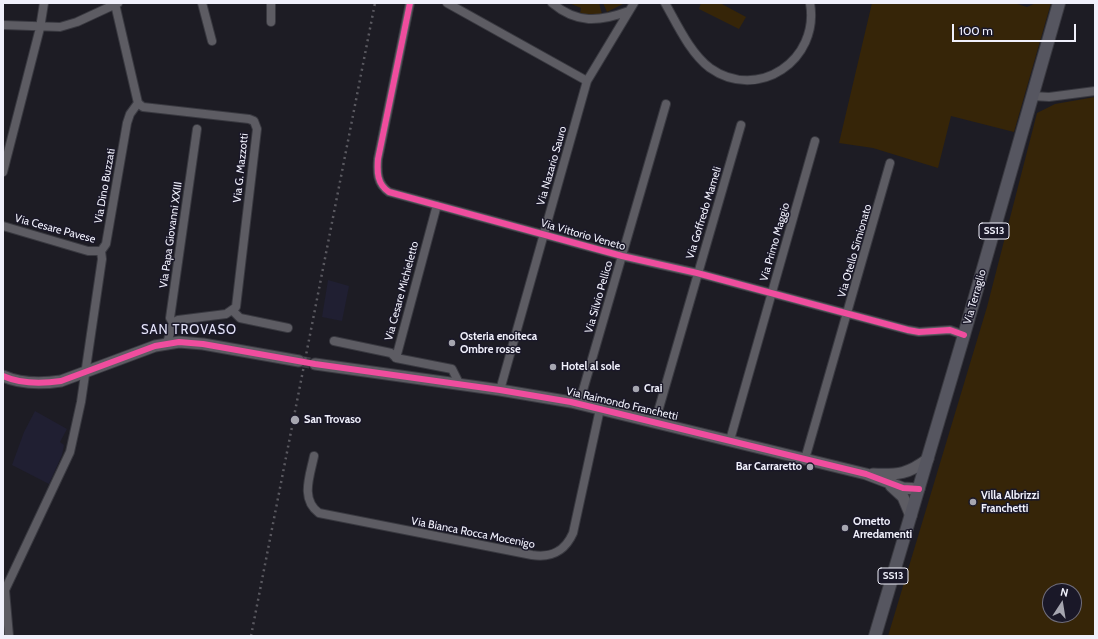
<!DOCTYPE html>
<html>
<head>
<meta charset="utf-8">
<style>
  body { margin:0 }
  #map { position:relative; width:1098px; height:639px; overflow:hidden; background:#1d1c24; font-family:Cabin,sans-serif }
  canvas { display:block }
  .frame { position:absolute; inset:0; border:4px solid #f0f0fb; pointer-events:none }
  .north { position:absolute; left:1042px; top:583px; width:40px; height:40px; box-sizing:border-box; background:#1a1828; border:1px solid #706e7c; border-radius:50%; rotate:12deg; font-size:11px; font-weight:700; line-height:16px; text-align:center; color:#f0f0fb }
  .north::after { content:''; display:block; margin:auto; width:14px; height:18px; background:#a6a6b0; clip-path:polygon(50% 0,100% 100%,50% 72%,0 100%) }
  .scale { position:absolute; left:952px; top:24px; width:124px; height:18px; box-sizing:border-box; border:2px solid #f0f0fb; border-top:0; padding-left:5px; font-size:12px; line-height:14px; white-space:nowrap; color:#f0f0fb; -webkit-text-stroke:3px #1a1828; paint-order:stroke }
</style>
</head>
<body>
<div id="map">
<canvas width="1098" height="639"></canvas>
<div class="frame"></div>
<div class="north">N</div>
<div class="scale">100 m</div>
</div>
<script>
const ctx = document.querySelector('canvas').getContext('2d');
ctx.lineJoin = 'round';
function fillPath(path, color) { ctx.fillStyle = color; ctx.fill(path, 'evenodd'); }
function stroke(path, color, width, dash) { ctx.strokeStyle = color; ctx.lineWidth = width; ctx.lineCap = dash ? 'butt' : 'round'; ctx.setLineDash(dash || []); ctx.stroke(path); }
function drawText(font, color, halo, rows, align = 'center') {
  ctx.font = font + ' Cabin,sans-serif'; ctx.lineWidth = 3; ctx.setLineDash([]); ctx.textBaseline = 'middle'; ctx.strokeStyle = halo; ctx.fillStyle = color; for (const [text, x, y, turn = 0] of rows) {
    ctx.save(); ctx.translate(x, y); ctx.rotate((+turn || 0) * Math.PI / 180); ctx.textAlign = isNaN(turn) ? turn : align; if (halo) ctx.strokeText(text, 0, 0); ctx.fillText(text, 0, 0); ctx.restore();
  }
}
fillPath(new Path2D(`
  M 328,280 L 349,286 L 342,321 L 322,317 Z
  M 35,411 L 67,429 L 60,442 L 64,445 L 62,455 L 49,484 L 12,465 L 24,432 Z`), '#201f32');
fillPath(new Path2D(`
  M 569,3 L 599,3 L 602,14 L 580,14 L 581,8 Z
  M 603,3 L 625,3 L 607,12 Z
  M 701,3 L 720,3 L 746,17 L 739,29 L 699,9 Z
  M 872,3 L 1014,3 L 1027,7 L 1036,3 L 1051,3 L 1014,132 L 951,116 L 938,168 L 873,148 L 839,143 Z
  M 1095,97 L 1095,636 L 888,636 L 987,307 L 1037,113 L 1055,104 ZM 1050,591 L 1074,591 L 1074,615 L 1050,615 Z`), '#362508');
stroke(new Path2D(`
  M 299,361 L 315,364`), '#3d3c44', 11, [11, 5.5]);
const street = new Path2D(`
  M 202,3 L 212,41
  M 410,3 L 378,159 C 377,172 377,184 389,192 L 622,256 L 697,273 L 908,330 L 919,332 L 950,330 L 964,335
  M 447,3 L 587,81
  M 552,3 C 577,24 599,22 629,11
  M 665,3 C 677,24 690,53 710,68 C 758,102 820,60 810,3
  M 271,22 L 271,3
  M 3,25 L 60,27 L 77,22 L 118,3
  M 1032,96 L 1049,97 L 1095,91
  M 138,103 L 143,107 L 249,119 L 254,121 L 257,129 L 236,307 L 226,314 L 178,320 L 173,323
  M 3,172 L 40,28 L 44,3
  M 437,205 L 396,358 L 452,369 L 460,385
  M 3,226 L 88,251 L 101,251
  M 101,251 L 106,244 L 127,123 L 130,114 L 138,103 L 115,4
  M 233,311 L 240,318 L 288,328
  M 334,341 L 391,353 L 396,358
  M 167,343 L 173,323 L 170,318 L 197,129
  M 500,390 L 587,81 L 634,3
  M 579,404 L 666,104
  M 655,422 L 741,125
  M 730,440 L 815,141
  M 314,456 C 310,476 300,499 319,513 L 532,555 C 552,558 565,551 573,533 L 600,409
  M 805,459 L 890,163
  M 9,636 L 5,590 L 70,452 L 81,402 L 102,259 L 101,251`);
const secondary = new Path2D(`
  M 315,364 L 500,390 L 571,402 L 866,474 L 903,488 L 919,489
  M 3,376 C 21,384 41,384 61,381 L 155,346 L 179,342 L 203,344 L 299,361
  M 873,474 C 899,475 908,474 928,459
  M 891,486 L 903,497 L 911,516`);
const primary = new Path2D(`
  M 875,636 L 964,335 L 1059,3`);
stroke(street, '#393940', 10);
stroke(secondary, '#393940', 13);
stroke(primary, '#393940', 14);
stroke(street, '#5d5c63', 8);
stroke(secondary, '#5d5c63', 11);
stroke(primary, '#565660', 12);
stroke(new Path2D(`
  M 251,636 L 375,3`), '#5a5960', 2.5, [2, 4]);
stroke(new Path2D(`
  M 410,3 L 378,159 C 377,172 377,184 389,192 L 622,256 L 697,273 L 908,330 L 919,332 L 950,330 L 964,335
  M 3,376 C 21,384 41,384 61,381 L 155,346 L 179,342 L 203,344 L 315,364 L 500,390 L 571,402 L 866,474 L 903,488 L 919,489`), '#ef4d9e', 6);
for (const [x, y, r, color] of [
  [452,343,4,"#a6a6b0"],
  [553,367,4,"#a6a6b0"],
  [636,389,4,"#a6a6b0"],
  [295,420,5,"#a6a6b0"],
  [810,467,4,"#a6a6b0"],
  [973,502,4,"#a6a6b0"],
  [845,528,4,"#a6a6b0"]
]) { const dot = new Path2D(); dot.arc(x, y, r, 0, 2 * Math.PI); ctx.fillStyle = color; ctx.fill(dot); stroke(dot, '#1a1828', 1.5); }
for (const [x, y, w] of [
  [994,231,30],
  [893,576,30]
]) { const box = new Path2D(); box.roundRect(x - w / 2, y - 8, w, 16, 3); ctx.fillStyle = '#1a1828'; ctx.fill(box); stroke(box, '#f0f0fb', 1); }
drawText('bold 10px', '#f0f0fb', null, [
  ["SS13",994,231],
  ["SS13",893,576]
]);
drawText('11px', '#f0f0fb', '#1a1828', [
  ["Via Nazario Sauro",552,166,-74],
  ["Via G. Mazzotti",241,168,-84],
  ["Via Dino Buzzati",105,186,-80],
  ["Via Goffredo Mameli",704,213,-73],
  ["Via Cesare Pavese",55,229,15],
  ["Via Papa Giovanni XXIII",171,235,-82],
  ["Via Vittorio Veneto",583,235,16],
  ["Via Primo Maggio",775,242,-74],
  ["Via Otello Simionato",855,251,-74],
  ["Via Cesare Michieletto",402,291,-75],
  ["Via Silvio Pellico",599,297,-74],
  ["Via Terraglio",975,297,-74],
  ["Via Raimondo Franchetti",622,404,13],
  ["Via Bianca Rocca Mocenigo",473,533,11]
]);
drawText('bold 11px', '#f0f0fb', '#1a1828', [
  ["Osteria enoiteca",460,337],
  ["Ombre rosse",460,350],
  ["Hotel al sole",561,367],
  ["Crai",644,389],
  ["San Trovaso",304,420],
  ["Bar Carraretto",802,467,"right"],
  ["Villa Albrizzi",981,496],
  ["Franchetti",981,509],
  ["Ometto",853,522],
  ["Arredamenti",853,535]
], 'left');
ctx.letterSpacing = '1px';
drawText('13px', '#e3e2f8', '#1a1828', [
  ["SAN TROVASO",189,330]
]);
ctx.letterSpacing = '0px';
</script>
</body>
</html>
